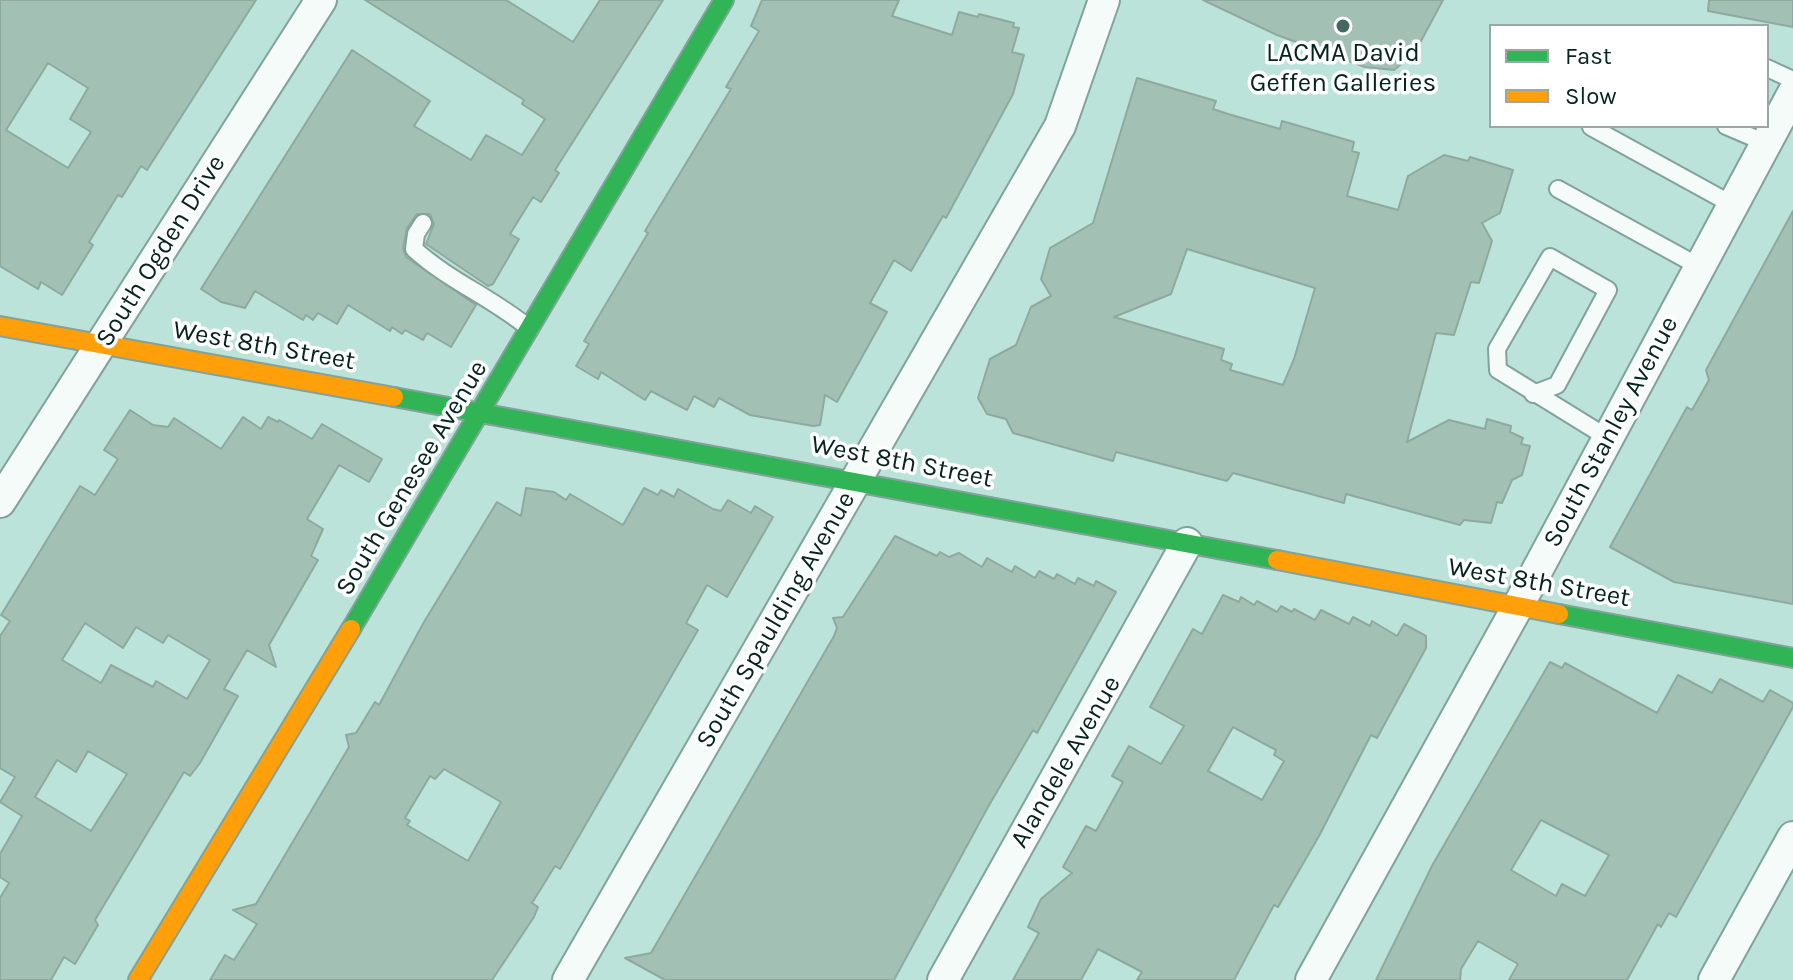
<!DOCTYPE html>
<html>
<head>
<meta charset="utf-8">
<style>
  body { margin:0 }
  #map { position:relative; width:1793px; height:980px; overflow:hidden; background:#bbe3d9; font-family:Karla,sans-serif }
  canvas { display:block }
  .legend { position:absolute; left:1489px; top:24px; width:280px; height:104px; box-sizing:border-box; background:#fff; border:2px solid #9ba7a5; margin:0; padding:10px 14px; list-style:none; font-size:24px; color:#05241e }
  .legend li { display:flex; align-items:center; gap:16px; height:40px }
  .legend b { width:40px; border:2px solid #9ba7a5 }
</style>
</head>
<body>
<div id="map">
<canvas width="1793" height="980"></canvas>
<ul class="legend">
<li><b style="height:10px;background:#30b455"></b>Fast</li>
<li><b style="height:10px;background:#ff9f0a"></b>Slow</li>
</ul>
</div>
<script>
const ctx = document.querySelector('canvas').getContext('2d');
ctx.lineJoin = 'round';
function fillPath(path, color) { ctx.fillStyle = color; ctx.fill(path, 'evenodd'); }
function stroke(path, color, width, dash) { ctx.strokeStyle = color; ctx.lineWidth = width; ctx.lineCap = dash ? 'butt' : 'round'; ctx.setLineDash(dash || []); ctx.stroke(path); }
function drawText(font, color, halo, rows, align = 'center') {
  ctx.font = font + ' Karla,sans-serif'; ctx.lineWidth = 7; ctx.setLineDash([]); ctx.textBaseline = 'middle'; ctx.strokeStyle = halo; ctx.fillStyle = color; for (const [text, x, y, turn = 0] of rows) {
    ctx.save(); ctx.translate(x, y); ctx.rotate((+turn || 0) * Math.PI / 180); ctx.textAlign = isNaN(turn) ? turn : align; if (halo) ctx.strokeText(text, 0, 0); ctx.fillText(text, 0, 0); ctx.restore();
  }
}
const building = new Path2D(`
  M 0,0 L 256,0 L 147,170 L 141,166 L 122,197 L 118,195 L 89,242 L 93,245 L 62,295 L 41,282 L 38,289 L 0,266 ZM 48,63 L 88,88 L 70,119 L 91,132 L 68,168 L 6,130 Z
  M 365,0 L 506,0 L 573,42 L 600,0 L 663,0 L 555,170 L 559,173 L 541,202 L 533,197 L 510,234 L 519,239 L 493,284 L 488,286 L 426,244 L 434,224 L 430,214 L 417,214 L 407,228 L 403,248 L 406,257 L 476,305 L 451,347 L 427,333 L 423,340 L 405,330 L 402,334 L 392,327 L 390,331 L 348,305 L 337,324 L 318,313 L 313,320 L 306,315 L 303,320 L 255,291 L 245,308 L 221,302 L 201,289 L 352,50 L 430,101 L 414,126 L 471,160 L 486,135 L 522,155 L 545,119 L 522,104 L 524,100 Z
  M 762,0 L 899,0 L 892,16 L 952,35 L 959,12 L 978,17 L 979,14 L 1014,23 L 1013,27 L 1019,28 L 1012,52 L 1024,55 L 1013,94 L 946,218 L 943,216 L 911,271 L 894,260 L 870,303 L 887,312 L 837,402 L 825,395 L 820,425 L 813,426 L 750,415 L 719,398 L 714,407 L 694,396 L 687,410 L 651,391 L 645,400 L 601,372 L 598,379 L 576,366 L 589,344 L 584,341 L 648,233 L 645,231 L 731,89 L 726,87 L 759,31 L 751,26 Z
  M 1203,0 L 1443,0 L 1414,54 L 1394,70 L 1365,67 L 1277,35 Z
  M 1709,0 L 1793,0 L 1793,27 L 1708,11 Z
  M 1137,78 L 1216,101 L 1213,109 L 1228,114 L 1280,129 L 1282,121 L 1354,142 L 1352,151 L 1359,153 L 1347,196 L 1398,210 L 1408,176 L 1444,155 L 1468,161 L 1470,157 L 1513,170 L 1500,213 L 1482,223 L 1492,241 L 1479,283 L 1471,282 L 1454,335 L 1436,333 L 1407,442 L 1449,420 L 1485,429 L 1487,419 L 1511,426 L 1510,432 L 1523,438 L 1521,444 L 1530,446 L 1522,475 L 1512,480 L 1502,503 L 1497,502 L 1491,523 L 1464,520 L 1460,525 L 1346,494 L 1344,503 L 1233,473 L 1227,481 L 1116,452 L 1113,461 L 1013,433 L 1006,419 L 987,414 L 978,398 L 990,359 L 1016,345 L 1031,307 L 1051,296 L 1041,279 L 1050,248 L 1093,223 ZM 1187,249 L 1315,288 L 1294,359 L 1283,385 L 1230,370 L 1232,364 L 1221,360 L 1224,349 L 1114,317 L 1171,294 Z
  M 1793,211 L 1793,604 L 1674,582 L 1610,547 L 1687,407 L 1692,410 L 1709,380 L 1706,370 Z
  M 130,410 L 153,425 L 168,427 L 174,418 L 221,449 L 243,417 L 261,429 L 268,417 L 278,422 L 279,420 L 312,439 L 322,424 L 382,459 L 369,482 L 339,465 L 307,519 L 323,529 L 311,556 L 318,560 L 269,645 L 276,667 L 247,650 L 224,689 L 238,696 L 200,763 L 190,776 L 184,772 L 95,920 L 98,925 L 75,964 L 64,957 L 51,980 L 0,980 L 0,898 L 9,883 L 0,877 L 0,854 L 22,816 L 0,802 L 15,777 L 0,768 L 0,636 L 10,621 L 1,615 L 80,486 L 95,495 L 118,459 L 104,450 ZM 85,623 L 123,648 L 136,627 L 163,643 L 168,635 L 210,660 L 187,699 L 156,681 L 153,687 L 111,665 L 101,683 L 62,660 ZM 88,751 L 127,774 L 91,831 L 35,797 L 57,760 L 76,772 Z
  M 526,488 L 554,492 L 566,500 L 570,494 L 623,525 L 644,488 L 658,495 L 661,490 L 674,497 L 678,489 L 713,509 L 721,511 L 728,500 L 751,513 L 755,506 L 773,517 L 727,597 L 707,585 L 686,623 L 698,630 L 560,869 L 555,866 L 532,903 L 538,907 L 534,917 L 492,980 L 210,980 L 225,955 L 234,960 L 257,924 L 233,910 L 256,904 L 349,747 L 346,735 L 356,733 L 375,702 L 379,705 L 424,622 L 497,502 L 521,516 ZM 444,769 L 501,802 L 468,861 L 407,825 L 410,821 L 405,818 L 430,776 L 435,779 Z
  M 895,536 L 937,556 L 940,552 L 949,557 L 959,553 L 982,567 L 987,558 L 1012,572 L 1015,566 L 1035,578 L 1039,571 L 1054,579 L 1057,574 L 1075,584 L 1078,578 L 1094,586 L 1096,581 L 1116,592 L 1037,733 L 1033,730 L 988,807 L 894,980 L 665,980 L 625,958 L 651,953 L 834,636 L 837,628 L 833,618 L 843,617 Z
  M 1223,595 L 1239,602 L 1241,597 L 1254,605 L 1257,601 L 1277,612 L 1281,606 L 1292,612 L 1294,609 L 1315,620 L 1321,610 L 1349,624 L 1353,617 L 1370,626 L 1372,621 L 1397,636 L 1404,624 L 1426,636 L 1426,648 L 1377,738 L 1371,735 L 1319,836 L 1278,907 L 1274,905 L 1234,980 L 1137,980 L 1142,972 L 1098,949 L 1081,980 L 1013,980 L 1039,933 L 1028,927 L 1041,899 L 1072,873 L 1063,867 L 1086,826 L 1096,831 L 1123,782 L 1112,776 L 1129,746 L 1161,764 L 1184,726 L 1150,707 L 1193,629 L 1202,634 ZM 1233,727 L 1276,750 L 1274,755 L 1284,761 L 1262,800 L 1208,771 Z
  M 1550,662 L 1562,668 L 1565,663 L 1657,713 L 1678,675 L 1712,693 L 1720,679 L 1763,702 L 1770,690 L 1793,703 L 1793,707 L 1676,917 L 1669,913 L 1661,927 L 1658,924 L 1627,980 L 1509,980 L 1518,964 L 1478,941 L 1461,969 L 1460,980 L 1376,980 L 1433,864 ZM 1541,820 L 1609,855 L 1585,896 L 1562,884 L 1556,896 L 1511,870 Z`);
fillPath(building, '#a3c0b5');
stroke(building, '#8eaa9f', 2);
const lane = new Path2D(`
  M 1767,68 L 1793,80
  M 1726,126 L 1766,143
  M 1591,127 L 1733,205
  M 1558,189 L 1700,267
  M 423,223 L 416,234 L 414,249 C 449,281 493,298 530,329
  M 1533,394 L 1557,385 L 1608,290 L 1550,257 L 1497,349 L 1498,370 L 1608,438`);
const street = new Path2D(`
  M 0,502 L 321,0
  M 568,980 L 1060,126 L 1104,0
  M 943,980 L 1187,543
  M 1311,980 L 1518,606 L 1793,93
  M 1714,980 L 1793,837`);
const fast = new Path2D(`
  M 394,397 L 1277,560
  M 1559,614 L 1793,658
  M 351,629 L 724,0`);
const slow = new Path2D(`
  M 0,326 L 394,397
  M 1277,560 L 1559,614
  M 138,980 L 351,629`);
stroke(lane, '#82a29b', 20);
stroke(street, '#82a29b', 34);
stroke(fast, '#82a29b', 22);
stroke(slow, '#82a29b', 22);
stroke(lane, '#f5fbf9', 16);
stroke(street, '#f5fbf9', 30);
stroke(fast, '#30b455', 18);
stroke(slow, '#ff9f0a', 18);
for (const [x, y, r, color] of [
  [1343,26,8,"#45675f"]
]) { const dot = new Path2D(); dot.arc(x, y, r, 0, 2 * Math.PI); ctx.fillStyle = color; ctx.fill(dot); stroke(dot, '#fff', 3); }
drawText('26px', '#05241e', '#fff', [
  ["LACMA David",1343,54],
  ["Geffen Galleries",1343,84]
]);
drawText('26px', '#05241e', '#fff', [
  ["South Ogden Drive",161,251,-58],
  ["West 8th Street",264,346,10],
  ["South Stanley Avenue",1611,432,-62],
  ["West 8th Street",902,462,11],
  ["South Genesee Avenue",412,478,-59],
  ["West 8th Street",1539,583,10],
  ["South Spaulding Avenue",776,620,-60],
  ["Alandele Avenue",1066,762,-60]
]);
</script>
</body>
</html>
